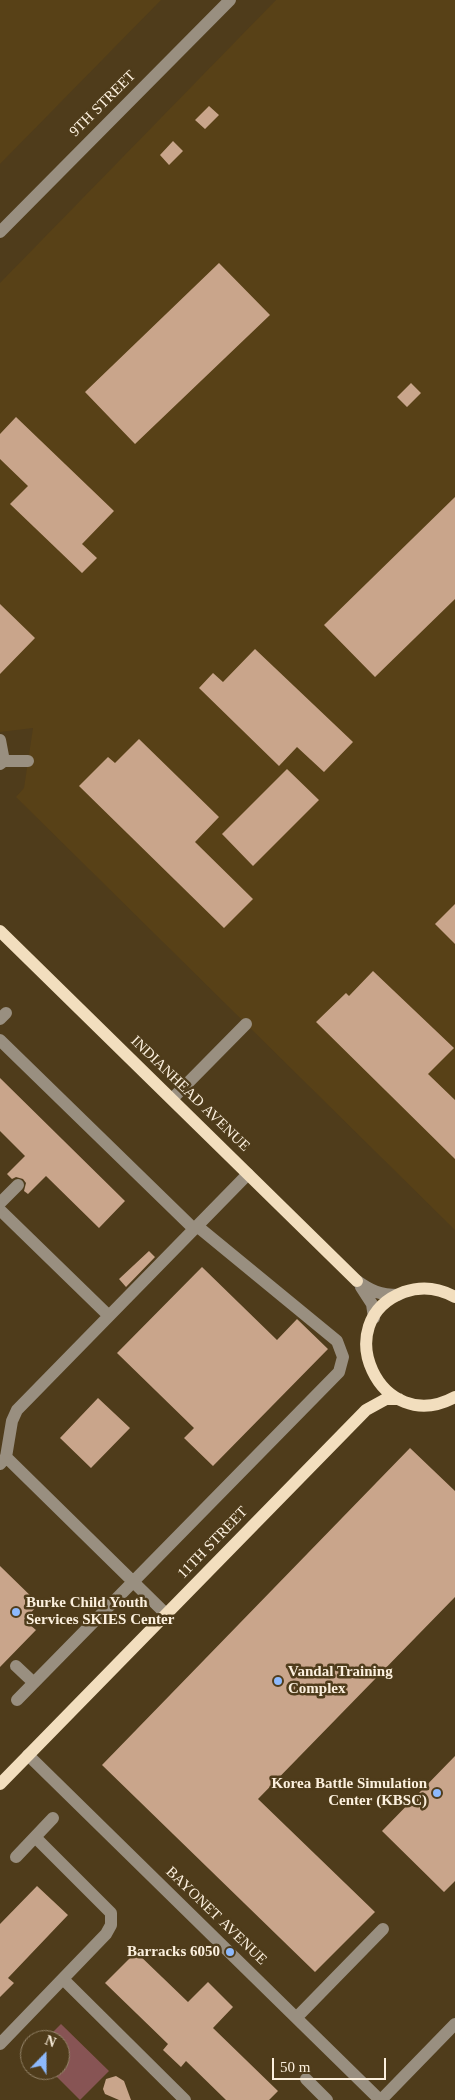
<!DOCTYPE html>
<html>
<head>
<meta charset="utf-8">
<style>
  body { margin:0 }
  #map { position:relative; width:455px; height:2100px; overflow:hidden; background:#4f3c1b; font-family:Georgia,serif }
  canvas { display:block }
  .north { position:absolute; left:20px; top:2030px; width:50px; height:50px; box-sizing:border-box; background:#4f3c1b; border:1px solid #948469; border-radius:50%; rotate:22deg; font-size:14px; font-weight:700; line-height:20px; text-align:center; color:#fcf0de }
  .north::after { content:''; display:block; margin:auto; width:18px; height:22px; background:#8db9fc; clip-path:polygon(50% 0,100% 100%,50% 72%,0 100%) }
  .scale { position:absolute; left:272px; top:2058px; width:114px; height:22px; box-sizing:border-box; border:2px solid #fcf0de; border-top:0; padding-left:6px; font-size:15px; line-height:18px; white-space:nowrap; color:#fcf0de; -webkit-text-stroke:4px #4f3c1b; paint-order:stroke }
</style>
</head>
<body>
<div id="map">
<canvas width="455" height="2100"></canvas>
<div class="north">N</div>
<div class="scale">50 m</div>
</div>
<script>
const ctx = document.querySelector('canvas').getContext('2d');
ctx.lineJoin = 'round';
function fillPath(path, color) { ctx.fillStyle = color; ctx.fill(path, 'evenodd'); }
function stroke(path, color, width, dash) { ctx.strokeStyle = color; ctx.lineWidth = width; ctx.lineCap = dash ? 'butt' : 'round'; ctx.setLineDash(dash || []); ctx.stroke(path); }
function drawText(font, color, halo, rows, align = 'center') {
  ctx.font = font + ' Georgia,serif'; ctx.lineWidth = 5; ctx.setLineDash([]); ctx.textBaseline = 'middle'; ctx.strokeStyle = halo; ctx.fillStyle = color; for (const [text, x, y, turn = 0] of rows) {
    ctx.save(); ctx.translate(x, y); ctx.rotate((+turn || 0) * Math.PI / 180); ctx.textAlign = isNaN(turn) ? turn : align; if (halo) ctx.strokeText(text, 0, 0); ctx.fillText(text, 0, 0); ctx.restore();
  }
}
fillPath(new Path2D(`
  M 0,0 L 161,0 L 0,164 Z
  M 276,0 L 455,0 L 455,1230 L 16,797 L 24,788 L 33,728 L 0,732 L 0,283 Z`), '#584117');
fillPath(new Path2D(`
  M 61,2024 L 109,2071 L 80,2100 L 50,2070 L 60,2070 L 60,2040 L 45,2040 Z`), '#875454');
fillPath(new Path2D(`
  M 209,106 L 219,115 L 205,129 L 195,120 Z
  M 173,141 L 183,151 L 169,165 L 160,155 Z
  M 219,263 L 270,315 L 135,444 L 85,392 Z
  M 411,383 L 421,393 L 407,407 L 397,397 Z
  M 16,417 L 114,511 L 82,544 L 97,558 L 82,573 L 10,504 L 28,486 L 0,459 L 0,434 Z
  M 455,497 L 455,599 L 375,677 L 324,625 Z
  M 0,604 L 35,638 L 0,674 Z
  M 255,649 L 353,742 L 324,772 L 297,747 L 279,766 L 199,688 L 213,673 L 223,682 Z
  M 139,739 L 219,817 L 195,842 L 253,899 L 224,928 L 79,786 L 108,757 L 115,763 Z
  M 287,769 L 319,800 L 253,866 L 222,834 Z
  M 455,904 L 455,944 L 435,924 Z
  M 373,971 L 454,1048 L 428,1074 L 455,1100 L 455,1159 L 316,1022 L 346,993 L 349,996 Z
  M 0,1078 L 125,1201 L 99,1228 L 46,1176 L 28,1194 L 24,1191 L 26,1183 L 23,1179 L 16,1177 L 12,1179 L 7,1174 L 25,1156 L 0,1131 Z
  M 149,1251 L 155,1257 L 126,1287 L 119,1279 Z
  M 202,1267 L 277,1340 L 297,1319 L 328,1349 L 213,1466 L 184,1438 L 194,1428 L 117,1353 Z
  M 98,1398 L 130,1428 L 91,1468 L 60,1438 Z
  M 410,1448 L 455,1491 L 455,1597 L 258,1799 L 375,1912 L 315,1972 L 102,1765 Z
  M 0,1566 L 39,1604 L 24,1620 L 36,1630 L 0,1667 Z
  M 455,1756 L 455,1881 L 444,1892 L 382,1831 Z
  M 37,1886 L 68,1915 L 8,1978 L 14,1983 L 0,1997 L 0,1924 Z
  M 136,1952 L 188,2002 L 208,1982 L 233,2007 L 213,2028 L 278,2091 L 269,2100 L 226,2100 L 186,2061 L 181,2067 L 163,2050 L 168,2044 L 105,1983 Z
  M 116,2076 L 124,2081 L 131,2100 L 119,2100 L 105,2094 L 103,2089 L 106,2079 Z`), '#c9a58b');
stroke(new Path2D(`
  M 0,232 L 230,0
  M 0,740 L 4,761
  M 0,764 L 4,761 L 28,761
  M 0,1019 L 6,1013
  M 0,1040 L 194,1229
  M 172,1099 L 246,1024
  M 0,1203 L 18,1185
  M 0,1210 L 109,1316
  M 357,1281 C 371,1291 380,1295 398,1295
  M 361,1287 L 372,1304 L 374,1318
  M 6,1457 L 12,1421 L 17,1410 L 248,1174
  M 0,1464 L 6,1457 L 166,1614
  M 16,1666 L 34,1683
  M 17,1700 L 339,1372 L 343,1357 L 337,1341 L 197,1226
  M 28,1755 L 380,2100
  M 16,1857 L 53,1818
  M 63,1979 L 185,2100
  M 297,2017 L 383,1929
  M 0,2044 L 106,1934 L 111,1925 L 111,1913 L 35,1837
  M 306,2079 L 327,2100
  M 381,2100 L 455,2024`), '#998f80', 12);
stroke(new Path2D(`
  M 0,931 L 357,1281
  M 455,1297 C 439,1288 421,1286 404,1292 C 327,1321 380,1438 455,1397
  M 0,1784 L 366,1410 L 386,1399 L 399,1399`), '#f2debe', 12);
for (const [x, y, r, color] of [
  [16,1612,5,"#8db9fc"],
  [278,1681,5,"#8db9fc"],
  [437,1793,5,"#8db9fc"],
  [230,1952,5,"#8db9fc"]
]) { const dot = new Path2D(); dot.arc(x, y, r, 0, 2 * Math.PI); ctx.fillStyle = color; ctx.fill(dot); stroke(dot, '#4f3c1b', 2); }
drawText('15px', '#fcf0de', '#4f3c1b', [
  ["9TH STREET",103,104,-45],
  ["INDIANHEAD AVENUE",190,1094,44],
  ["11TH STREET",213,1543,-46],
  ["BAYONET AVENUE",216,1916,44]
]);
drawText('bold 15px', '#fcf0de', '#4f3c1b', [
  ["Burke Child Youth",26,1603],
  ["Services SKIES Center",26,1620],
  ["Vandal Training",288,1672],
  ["Complex",288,1689],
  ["Korea Battle Simulation",427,1784,"right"],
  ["Center (KBSC)",427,1801,"right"],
  ["Barracks 6050",220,1952,"right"]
], 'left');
</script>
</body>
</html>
